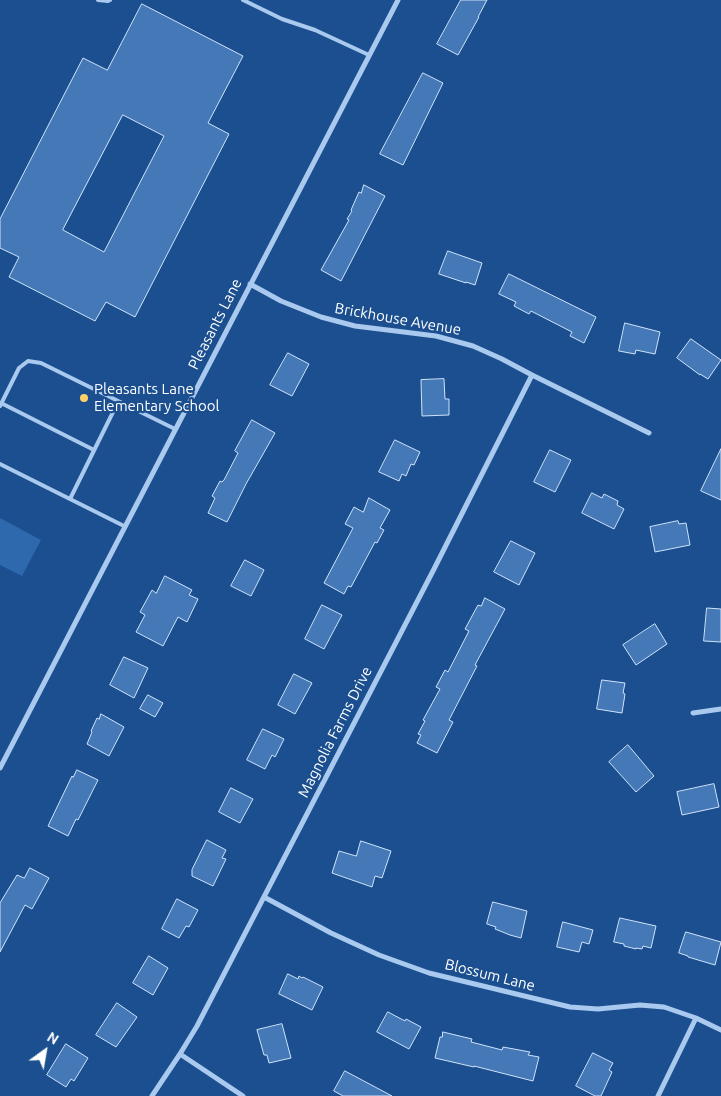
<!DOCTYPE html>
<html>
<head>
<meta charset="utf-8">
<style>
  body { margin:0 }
  #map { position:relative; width:721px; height:1096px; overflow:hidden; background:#1b4f8f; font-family:Ubuntu,sans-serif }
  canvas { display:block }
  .north { position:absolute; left:20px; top:1026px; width:50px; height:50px; -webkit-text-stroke:4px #1b4f8f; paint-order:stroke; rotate:32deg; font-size:14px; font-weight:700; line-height:20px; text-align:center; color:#fff }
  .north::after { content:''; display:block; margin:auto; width:18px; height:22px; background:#fff; clip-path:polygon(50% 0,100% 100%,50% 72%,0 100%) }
</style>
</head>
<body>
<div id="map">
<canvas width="721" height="1096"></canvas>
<div class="north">N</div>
</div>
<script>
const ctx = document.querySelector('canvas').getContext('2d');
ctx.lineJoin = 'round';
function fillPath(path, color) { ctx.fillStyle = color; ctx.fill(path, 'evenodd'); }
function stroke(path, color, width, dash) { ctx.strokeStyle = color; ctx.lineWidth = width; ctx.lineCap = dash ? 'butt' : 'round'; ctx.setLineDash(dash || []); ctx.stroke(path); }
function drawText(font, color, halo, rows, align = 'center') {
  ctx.font = font + ' Ubuntu,sans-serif'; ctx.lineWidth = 4.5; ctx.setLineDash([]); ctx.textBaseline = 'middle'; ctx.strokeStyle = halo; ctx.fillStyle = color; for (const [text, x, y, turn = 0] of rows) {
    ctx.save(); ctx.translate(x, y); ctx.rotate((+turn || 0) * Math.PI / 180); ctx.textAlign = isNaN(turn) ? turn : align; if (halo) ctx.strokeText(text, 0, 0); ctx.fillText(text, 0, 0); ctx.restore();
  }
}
fillPath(new Path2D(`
  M 0,518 L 41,540 L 22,576 L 0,565 Z`), '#2e69ad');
const building = new Path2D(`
  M 461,0 L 487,0 L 478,17 L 479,17 L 458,55 L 437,44 Z
  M 142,4 L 243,56 L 208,123 L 229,134 L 135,317 L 106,302 L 95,321 L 9,277 L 19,257 L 0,248 L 0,219 L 83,58 L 107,70 ZM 123,115 L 164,136 L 104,252 L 63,230 Z
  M 423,73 L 443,83 L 403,165 L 380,154 Z
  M 364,185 L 385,196 L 341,281 L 321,270 L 349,220 L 347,219 L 352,211 L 351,210 L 359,192 L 361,193 Z
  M 448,251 L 482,263 L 475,285 L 466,282 L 466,283 L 439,274 Z
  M 509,274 L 596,317 L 584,343 L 570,336 L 572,332 L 531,311 L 529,314 L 514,306 L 516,302 L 499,294 Z
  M 625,323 L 660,332 L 655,354 L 636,350 L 635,354 L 619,351 Z
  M 691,339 L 721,360 L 708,379 L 700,374 L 700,375 L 677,358 Z
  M 288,353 L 309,364 L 292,396 L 270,385 Z
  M 444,379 L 445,399 L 449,399 L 449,415 L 422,416 L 421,380 Z
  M 252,420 L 275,433 L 246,484 L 227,522 L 208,513 L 215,498 L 212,496 L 220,481 L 222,482 L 224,480 L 238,453 L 235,451 Z
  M 395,440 L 420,452 L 414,465 L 411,464 L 406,476 L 402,474 L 399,481 L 379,472 Z
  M 721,449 L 721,500 L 701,491 Z
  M 550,450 L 571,460 L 555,492 L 534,482 Z
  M 592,493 L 602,498 L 604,494 L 618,501 L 617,505 L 624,509 L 614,529 L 582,513 Z
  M 369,498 L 390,510 L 380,528 L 384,530 L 377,543 L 375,542 L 351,587 L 348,586 L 344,594 L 324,583 L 353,528 L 345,524 L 354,507 L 363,512 Z
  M 678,521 L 679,524 L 686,523 L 690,545 L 655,552 L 650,527 Z
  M 511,541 L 535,553 L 519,585 L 494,572 Z
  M 245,560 L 264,570 L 251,596 L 231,586 Z
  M 165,576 L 192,590 L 189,595 L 198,599 L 187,622 L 178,617 L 163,646 L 136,632 L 145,615 L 140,612 L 152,590 L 156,593 Z
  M 485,598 L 505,609 L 475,665 L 477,666 L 449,720 L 453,722 L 437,753 L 417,743 L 421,735 L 418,734 L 425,721 L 423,720 L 440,689 L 436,687 L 445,670 L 448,672 L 469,631 L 465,629 L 478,605 L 481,606 Z
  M 322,605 L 342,615 L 324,649 L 305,639 Z
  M 707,608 L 721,609 L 721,642 L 704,641 Z
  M 655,624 L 667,644 L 636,665 L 623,645 Z
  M 124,657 L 148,668 L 134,698 L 110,685 Z
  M 294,674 L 312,683 L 295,714 L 278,705 Z
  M 602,680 L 625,683 L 623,693 L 625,694 L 622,713 L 597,709 Z
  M 148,695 L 163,703 L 155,717 L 140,709 Z
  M 101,714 L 124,727 L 109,756 L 87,744 L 92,732 L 91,731 L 97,718 L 99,719 Z
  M 263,729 L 284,739 L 275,757 L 272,755 L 265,769 L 247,760 Z
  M 628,745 L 654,776 L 636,792 L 609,762 Z
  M 77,770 L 98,780 L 78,820 L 76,819 L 68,836 L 48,826 L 72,776 L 73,777 Z
  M 714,784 L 719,807 L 682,815 L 677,792 Z
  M 231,788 L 253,799 L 240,823 L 219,812 Z
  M 207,840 L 226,850 L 222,858 L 226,859 L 213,886 L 192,876 L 192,870 Z
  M 361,841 L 391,851 L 382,878 L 375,876 L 372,887 L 332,873 L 339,851 L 356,856 Z
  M 30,868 L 49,878 L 32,909 L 25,905 L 0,952 L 0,903 L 17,875 L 24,878 Z
  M 177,899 L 198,910 L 189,927 L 186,926 L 179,938 L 162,929 Z
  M 493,902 L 527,911 L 521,938 L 510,935 L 495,929 L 496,927 L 487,924 Z
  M 620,918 L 656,926 L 651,948 L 643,946 L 642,949 L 636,948 L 636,949 L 624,946 L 624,944 L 614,942 Z
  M 563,922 L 593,930 L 589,944 L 582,942 L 579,952 L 557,947 Z
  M 686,932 L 721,942 L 715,965 L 688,957 L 688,956 L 679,953 Z
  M 149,956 L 168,968 L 153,995 L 133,983 Z
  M 288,974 L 298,979 L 299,976 L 302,978 L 303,977 L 323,987 L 312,1010 L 279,994 Z
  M 117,1003 L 137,1017 L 116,1047 L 96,1035 Z
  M 388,1012 L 405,1021 L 406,1019 L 421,1027 L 409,1049 L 377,1032 Z
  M 282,1024 L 291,1058 L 269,1063 L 267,1055 L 264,1055 L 257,1030 Z
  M 443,1032 L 472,1039 L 471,1042 L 502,1050 L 503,1047 L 530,1052 L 528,1055 L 539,1057 L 533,1081 L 474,1066 L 474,1067 L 435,1058 L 440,1037 L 442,1037 Z
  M 66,1044 L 88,1058 L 74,1081 L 71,1079 L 66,1087 L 47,1075 Z
  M 593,1053 L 613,1063 L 609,1070 L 612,1072 L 601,1096 L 595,1096 L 576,1086 Z
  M 345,1071 L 392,1096 L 343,1096 L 334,1091 Z`);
fillPath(building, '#4478b7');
stroke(building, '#cfe3fa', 1);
stroke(new Path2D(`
  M 98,0 L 108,1 L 110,0
  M 243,0 L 282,19 L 315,30 L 369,55
  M 1,403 L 94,450
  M 0,406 L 19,368 L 28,361 L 41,363 L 175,429
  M 0,464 L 124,526
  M 70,499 L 118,402`), '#a9c9ee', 4);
stroke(new Path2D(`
  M 250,284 L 281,301 L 321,317 L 355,326 L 436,336 L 473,346 L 502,359 L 532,375 L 649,433
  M 693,713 L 721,709
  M 0,768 L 398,0
  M 264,897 L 331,933 L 379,955 L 429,973 L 570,1007 L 598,1009 L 640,1005 L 664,1007 L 696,1018 L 721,1030
  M 180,1054 L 243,1096
  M 152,1096 L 180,1054 L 197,1026 L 434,569 L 532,375
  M 658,1096 L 696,1018`), '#a9c9ee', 5);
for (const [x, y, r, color] of [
  [84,398,5,"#ffd166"]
]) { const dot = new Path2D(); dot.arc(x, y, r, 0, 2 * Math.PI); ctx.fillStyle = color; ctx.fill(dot); stroke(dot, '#1b4f8f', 2); }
drawText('15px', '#fff', '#1b4f8f', [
  ["Brickhouse Avenue",398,319,10],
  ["Pleasants Lane",215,324,-63],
  ["Magnolia Farms Drive",335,732,-63],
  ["Blossum Lane",490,975,14]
]);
drawText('15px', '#fff', '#1b4f8f', [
  ["Pleasants Lane",94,389],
  ["Elementary School",94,406]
], 'left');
</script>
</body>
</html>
